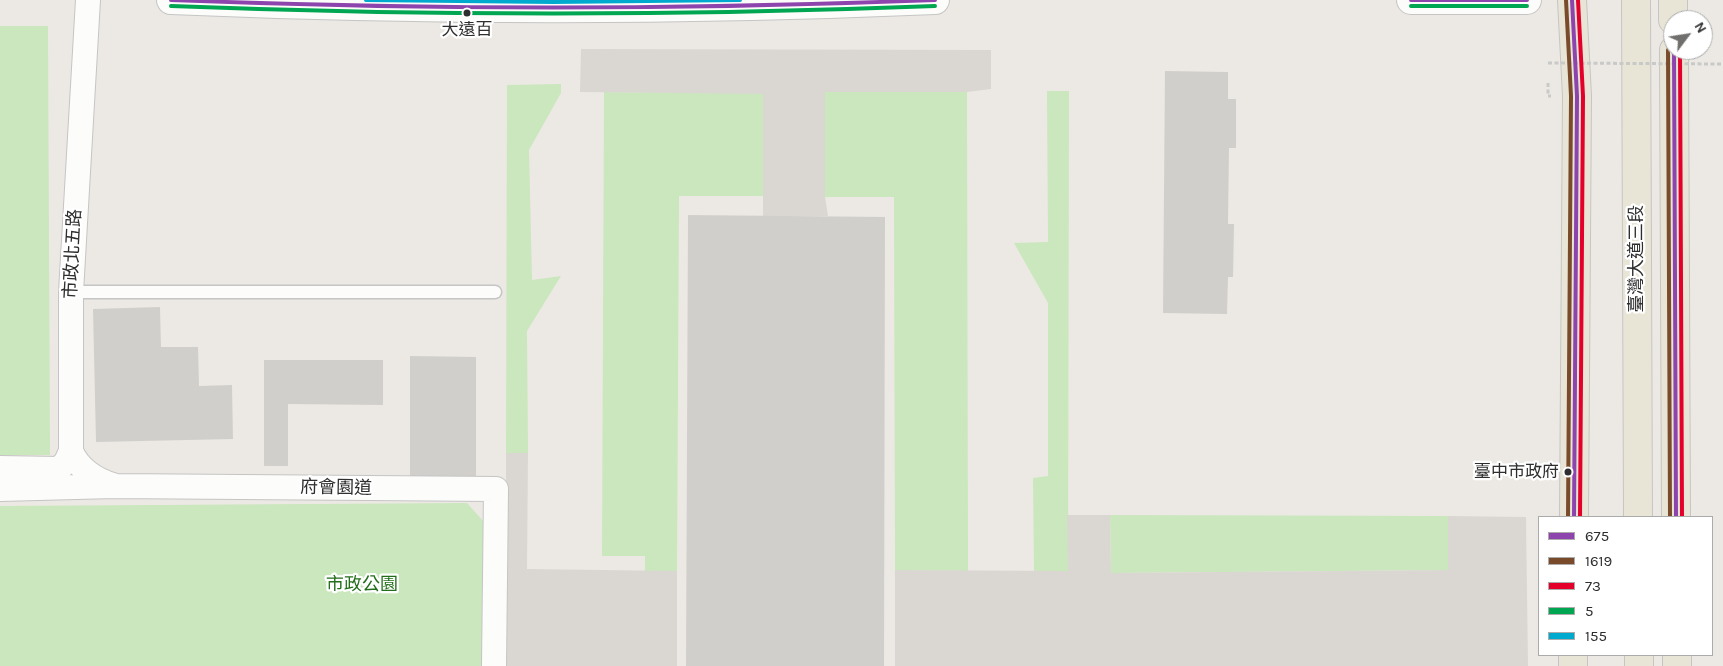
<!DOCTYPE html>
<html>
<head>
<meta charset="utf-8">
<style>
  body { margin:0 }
  #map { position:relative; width:1723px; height:666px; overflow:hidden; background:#ece9e4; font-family:Karla,sans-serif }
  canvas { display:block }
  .legend { position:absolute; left:1538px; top:516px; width:175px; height:140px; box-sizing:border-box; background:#fff; border:1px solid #ababab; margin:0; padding:6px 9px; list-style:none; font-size:15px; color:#2e2e2e }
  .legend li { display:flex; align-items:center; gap:10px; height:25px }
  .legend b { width:25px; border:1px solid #ababab }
  .north { position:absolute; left:1663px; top:10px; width:50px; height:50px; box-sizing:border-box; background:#fff; border:1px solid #ababab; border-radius:50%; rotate:59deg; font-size:14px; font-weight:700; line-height:20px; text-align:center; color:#2e2e2e }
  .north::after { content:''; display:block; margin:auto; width:18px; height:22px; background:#706f6e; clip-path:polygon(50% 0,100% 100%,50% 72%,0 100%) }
</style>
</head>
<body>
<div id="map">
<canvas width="1723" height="666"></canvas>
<ul class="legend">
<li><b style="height:6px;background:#8e44ad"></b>675</li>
<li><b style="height:6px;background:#7a4b2a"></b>1619</li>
<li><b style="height:6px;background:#e4002b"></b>73</li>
<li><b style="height:6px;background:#00a651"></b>5</li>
<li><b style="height:6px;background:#00a9ce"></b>155</li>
</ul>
<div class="north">N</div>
</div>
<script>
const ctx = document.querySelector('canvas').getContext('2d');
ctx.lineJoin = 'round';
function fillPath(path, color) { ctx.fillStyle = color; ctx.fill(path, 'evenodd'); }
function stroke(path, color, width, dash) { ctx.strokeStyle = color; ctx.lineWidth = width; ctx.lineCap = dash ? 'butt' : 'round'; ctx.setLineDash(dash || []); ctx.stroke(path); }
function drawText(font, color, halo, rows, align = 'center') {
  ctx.font = font + ' Karla,"Noto Sans TC",sans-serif'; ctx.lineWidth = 4.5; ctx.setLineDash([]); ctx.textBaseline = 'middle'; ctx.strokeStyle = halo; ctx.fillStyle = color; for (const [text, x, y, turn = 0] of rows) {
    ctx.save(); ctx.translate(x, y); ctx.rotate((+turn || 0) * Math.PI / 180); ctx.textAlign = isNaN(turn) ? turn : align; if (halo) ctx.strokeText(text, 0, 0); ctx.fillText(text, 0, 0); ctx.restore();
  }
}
fillPath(new Path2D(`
  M 0,26 L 48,26 L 50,455 L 0,455 Z
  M 561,84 L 561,93 L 529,150 L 532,280 L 561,276 L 527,331 L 528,453 L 506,453 L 507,85 Z
  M 1047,91 L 1069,91 L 1068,571 L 1034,572 L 1033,478 L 1048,476 L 1048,303 L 1014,243 L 1048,242 Z
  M 604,92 L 763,93 L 763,196 L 679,196 L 677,571 L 645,571 L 645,556 L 602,556 Z
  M 825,92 L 967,92 L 968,571 L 895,570 L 894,197 L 825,197 Z
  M 467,503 L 484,522 L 486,666 L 0,666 L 0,506 Z
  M 1110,515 L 1448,516 L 1448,570 L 1111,573 Z`), '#cae7bd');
fillPath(new Path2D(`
  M 581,49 L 991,50 L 991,89 L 967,92 L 825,92 L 825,197 L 828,216 L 763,216 L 763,94 L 580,92 Z
  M 506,453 L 528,453 L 527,569 L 677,571 L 677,666 L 506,666 Z
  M 1067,515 L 1110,515 L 1111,573 L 1448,570 L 1448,516 L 1526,517 L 1528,666 L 895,666 L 895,570 L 1068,571 Z`), '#dad7d2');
fillPath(new Path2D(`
  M 1165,71 L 1228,72 L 1228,99 L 1236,99 L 1236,148 L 1229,148 L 1228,224 L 1234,224 L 1233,277 L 1228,277 L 1227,314 L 1163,313 Z
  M 688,215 L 885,217 L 884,666 L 686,666 Z
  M 160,307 L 161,347 L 198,347 L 199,386 L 232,385 L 233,439 L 96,442 L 93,309 Z
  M 410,356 L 476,357 L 476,477 L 410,476 Z
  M 264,360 L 383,360 L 383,405 L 288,404 L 288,466 L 264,466 Z`), '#d1cfcb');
const lane = new Path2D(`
  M 71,292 L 495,292`);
const street = new Path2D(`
  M 88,0 L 71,292 L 71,451 C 78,468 95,480 113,485
  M 0,468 L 59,469 L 66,462 L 71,451
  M 0,489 L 114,486 L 496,489 L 494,666`);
const secondary = new Path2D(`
  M 171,0 C 426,11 681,11 935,0
  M 1411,0 L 1527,0`);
const primary = new Path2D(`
  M 1572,0 L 1577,96 L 1574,517
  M 1636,0 L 1638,517
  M 1673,0 L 1673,20
  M 1674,50 L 1676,517
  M 1639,655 L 1639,666
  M 1677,655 L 1677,666
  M 1573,666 L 1573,655`);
stroke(lane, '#c5c5c5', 15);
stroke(street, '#c5c5c5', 26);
stroke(secondary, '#c5c5c5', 30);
stroke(primary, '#c6c5c4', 30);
stroke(new Path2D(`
  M 1548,83 L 1548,96 L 1551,96`), '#c9c9c8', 3, [4, 2.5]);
stroke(lane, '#fcfcfb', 12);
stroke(street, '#fcfcfb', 24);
stroke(secondary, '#fcfcfb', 28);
stroke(primary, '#e8e5d6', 28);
stroke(new Path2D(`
  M 1548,63 L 1723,64`), '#c9c9c8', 3, [4, 2.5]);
stroke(new Path2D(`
  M 171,0 C 426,10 680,10 935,0
  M 1411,0 L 1527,0
  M 1572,0 L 1577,96 L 1574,517
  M 1674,50 L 1676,517`), '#8e44ad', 4);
stroke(new Path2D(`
  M 1566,0 L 1571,96 L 1568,517
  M 1668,50 L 1670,517`), '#7a4b2a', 4);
stroke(new Path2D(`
  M 1578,0 L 1583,96 L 1580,517
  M 1680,50 L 1682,517`), '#e4002b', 4);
stroke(new Path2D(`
  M 171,6 C 426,16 680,16 935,6
  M 1411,6 L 1527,6`), '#00a651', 4);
stroke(new Path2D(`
  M 366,0 L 553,2 L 740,0`), '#00a9ce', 4);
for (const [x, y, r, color] of [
  [467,13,4.5,"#2e2e2e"],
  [1568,472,4.5,"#2e2e2e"]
]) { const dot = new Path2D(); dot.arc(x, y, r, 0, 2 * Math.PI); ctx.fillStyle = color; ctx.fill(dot); stroke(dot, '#fff', 2); }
drawText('17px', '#2e2e2e', '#fff', [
  ["大遠百",467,30],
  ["臺中市政府",1559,472,"right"]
]);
drawText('18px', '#2e2e2e', '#fff', [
  ["市政北五路",73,254,-87],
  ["臺灣大道三段",1637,259,-90],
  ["府會園道",336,488,1]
]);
drawText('18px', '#236e1a', '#fff', [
  ["市政公園",362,585]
]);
</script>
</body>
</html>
